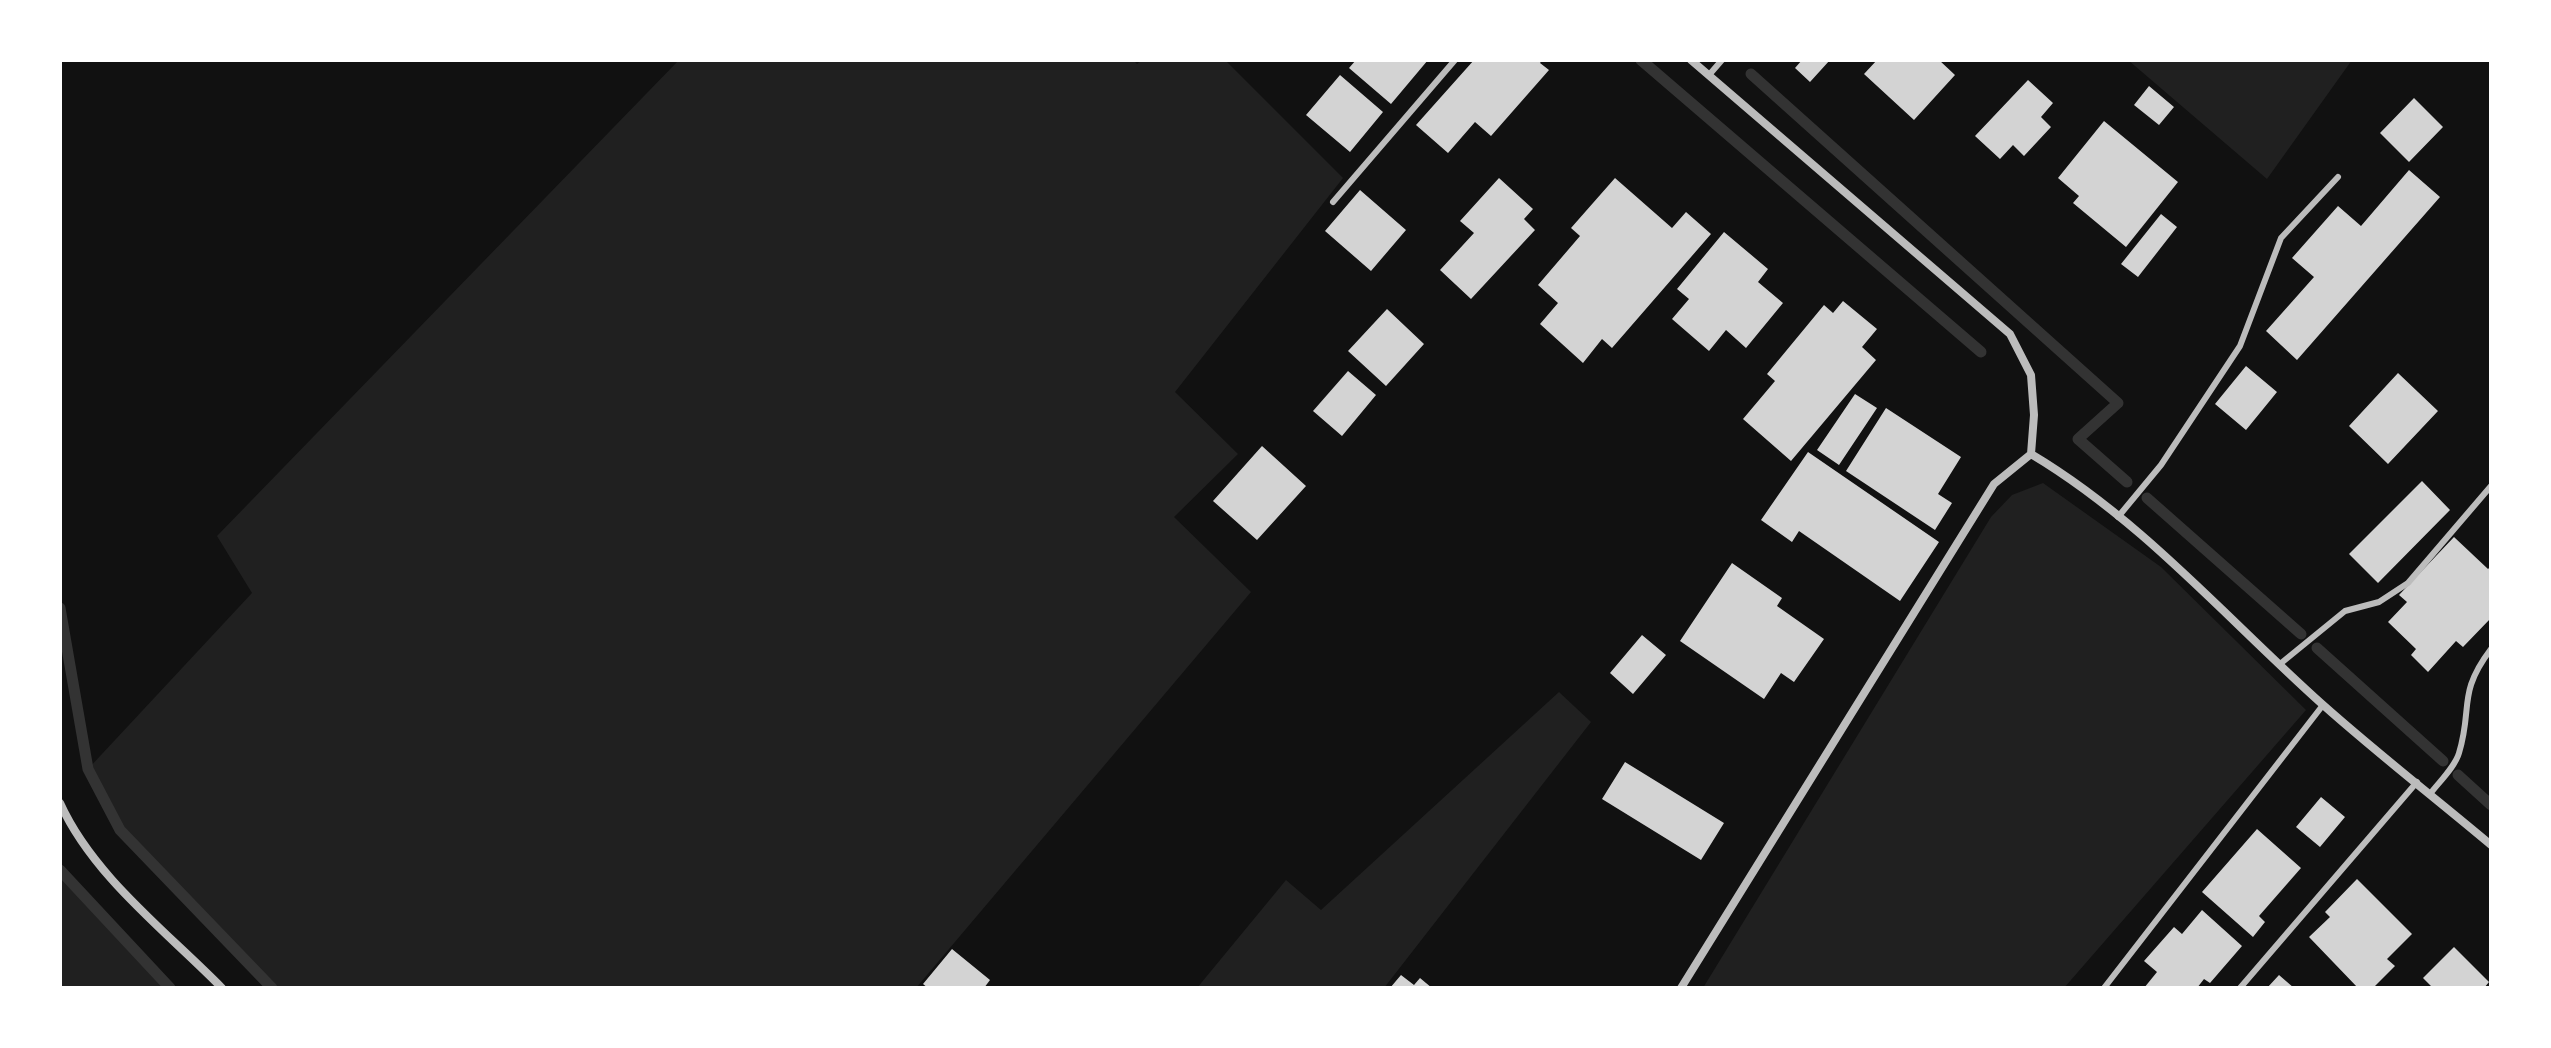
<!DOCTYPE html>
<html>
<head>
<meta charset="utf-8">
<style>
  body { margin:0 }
  #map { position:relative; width:2551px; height:1048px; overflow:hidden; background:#111; font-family:Commissioner,sans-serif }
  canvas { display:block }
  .frame { position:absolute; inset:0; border:62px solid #fff; pointer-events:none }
</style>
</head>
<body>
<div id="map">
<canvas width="2551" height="1048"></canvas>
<div class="frame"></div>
</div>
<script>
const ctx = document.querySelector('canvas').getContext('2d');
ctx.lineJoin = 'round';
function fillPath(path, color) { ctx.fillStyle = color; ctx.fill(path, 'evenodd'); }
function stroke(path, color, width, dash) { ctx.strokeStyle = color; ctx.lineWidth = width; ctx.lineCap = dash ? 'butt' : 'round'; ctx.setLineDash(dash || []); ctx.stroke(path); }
fillPath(new Path2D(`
  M 679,60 L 1133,60 L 1137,64 L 1142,60 L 1225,60 L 1343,178 L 1175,392 L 1238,454 L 1174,517 L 1251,592 L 916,988 L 272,988 L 120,830 L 88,769 L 252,593 L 217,536 Z
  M 2128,60 L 2352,60 L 2267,179 Z
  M 2043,483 L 2161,567 L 2306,710 L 2064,988 L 1703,988 L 1991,517 L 2012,495 Z
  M 1559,692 L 1591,722 L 1384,988 L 1197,988 L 1286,880 L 1321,910 Z
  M 60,870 L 170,988 L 60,988 Z`), '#202020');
stroke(new Path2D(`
  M 1641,60 L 1981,352
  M 1751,74 L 2118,403 L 2078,439 L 2127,482
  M 2147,498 L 2301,634
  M 60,608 L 88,769 L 120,830 L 272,988
  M 2317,648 L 2443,761
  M 2458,775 L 2491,805
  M 60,870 L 170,988`), '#333', 11);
fillPath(new Path2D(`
  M 1356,60 L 1428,60 L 1391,104 L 1349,68 Z
  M 1474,60 L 1542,60 L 1540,63 L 1549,70 L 1491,136 L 1475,122 L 1448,153 L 1416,125 Z
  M 1802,60 L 1830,60 L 1810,82 L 1795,68 Z
  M 1877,60 L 1939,60 L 1955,75 L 1914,120 L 1864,74 Z
  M 1340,75 L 1383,112 L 1350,152 L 1306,115 Z
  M 2028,80 L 2053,103 L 2041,117 L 2051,127 L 2024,156 L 2013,145 L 2000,159 L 1975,136 Z
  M 2149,86 L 2174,107 L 2159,125 L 2134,105 Z
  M 2414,98 L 2443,127 L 2409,162 L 2380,133 Z
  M 2104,121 L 2178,182 L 2126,247 L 2073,203 L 2079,196 L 2058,178 Z
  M 2409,170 L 2440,197 L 2297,360 L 2266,331 L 2314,277 L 2292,258 L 2338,206 L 2361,226 Z
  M 1499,178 L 1533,209 L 1524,219 L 1535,230 L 1471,299 L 1440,270 L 1474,233 L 1460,221 Z
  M 1615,178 L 1672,228 L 1686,212 L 1711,234 L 1612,348 L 1602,339 L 1583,363 L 1540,324 L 1558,303 L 1538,285 L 1580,236 L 1571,228 Z
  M 1360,190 L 1406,230 L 1371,271 L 1325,231 Z
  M 2161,214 L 2177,227 L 2138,277 L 2121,264 Z
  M 1724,232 L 1768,269 L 1758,282 L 1783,303 L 1746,348 L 1726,330 L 1709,351 L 1672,319 L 1689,299 L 1677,289 Z
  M 1843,301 L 1877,329 L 1862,347 L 1876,360 L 1791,461 L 1743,419 L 1775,381 L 1767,374 L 1824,305 L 1833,313 Z
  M 1387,309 L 1424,344 L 1386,386 L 1348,351 Z
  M 2246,366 L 2277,392 L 2246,430 L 2215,404 Z
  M 1348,371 L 1376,395 L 1342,436 L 1313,411 Z
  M 2398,373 L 2438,411 L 2388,464 L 2349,426 Z
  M 1855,394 L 1877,408 L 1839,465 L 1817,450 Z
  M 1886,408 L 1961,457 L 1938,494 L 1952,503 L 1935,530 L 1846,471 Z
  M 1262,446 L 1306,486 L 1257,540 L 1213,501 Z
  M 1808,452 L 1939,542 L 1900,601 L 1799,531 L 1792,542 L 1761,520 Z
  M 2422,481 L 2450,510 L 2378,583 L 2349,554 Z
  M 2454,537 L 2488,569 L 2491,566 L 2491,618 L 2463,647 L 2456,641 L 2428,672 L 2411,655 L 2416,649 L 2388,622 L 2407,602 L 2399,595 Z
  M 1732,563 L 1782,598 L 1777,606 L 1824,639 L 1794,682 L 1781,673 L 1764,699 L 1680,641 Z
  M 1642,635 L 1666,655 L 1633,694 L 1610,673 Z
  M 1625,762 L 1724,823 L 1701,860 L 1602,799 Z
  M 2321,797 L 2345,817 L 2320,847 L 2296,827 Z
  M 2257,829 L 2301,868 L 2259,916 L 2265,922 L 2253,937 L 2202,892 Z
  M 2357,879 L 2412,934 L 2387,959 L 2395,966 L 2373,988 L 2358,988 L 2309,937 L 2330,917 L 2325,912 Z
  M 2202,910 L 2242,946 L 2210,983 L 2204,979 L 2197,988 L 2144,988 L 2157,972 L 2144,961 L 2174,927 L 2182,934 Z
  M 2454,947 L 2489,982 L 2484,988 L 2433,988 L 2423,978 Z
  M 952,949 L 990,980 L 984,988 L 928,988 L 923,984 Z
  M 1401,975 L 1414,985 L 1420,978 L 1432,988 L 1390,988 Z
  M 2279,975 L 2294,988 L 2267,988 Z`), '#d3d3d3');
stroke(new Path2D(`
  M 1709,75 L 1722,60
  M 1333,202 L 1455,60
  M 2118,517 L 2161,465 L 2240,346 L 2281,238 L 2338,177
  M 2280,664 L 2345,611 L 2379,602 L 2408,583 L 2491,486
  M 2430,794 C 2439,782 2455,767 2459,753 C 2473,707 2457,694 2491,649
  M 2104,988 L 2323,705
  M 2240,988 L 2417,782`), '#bcbcbc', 6);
stroke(new Path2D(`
  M 1691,60 L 2010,334 L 2031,375 L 2034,415 L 2031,454
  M 2031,454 C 2142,520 2227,619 2322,704 C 2377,753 2435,798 2491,845
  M 60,803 C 93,876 166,931 222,988
  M 1681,988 L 1994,484 L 2031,454`), '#bcbcbc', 8);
</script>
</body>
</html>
